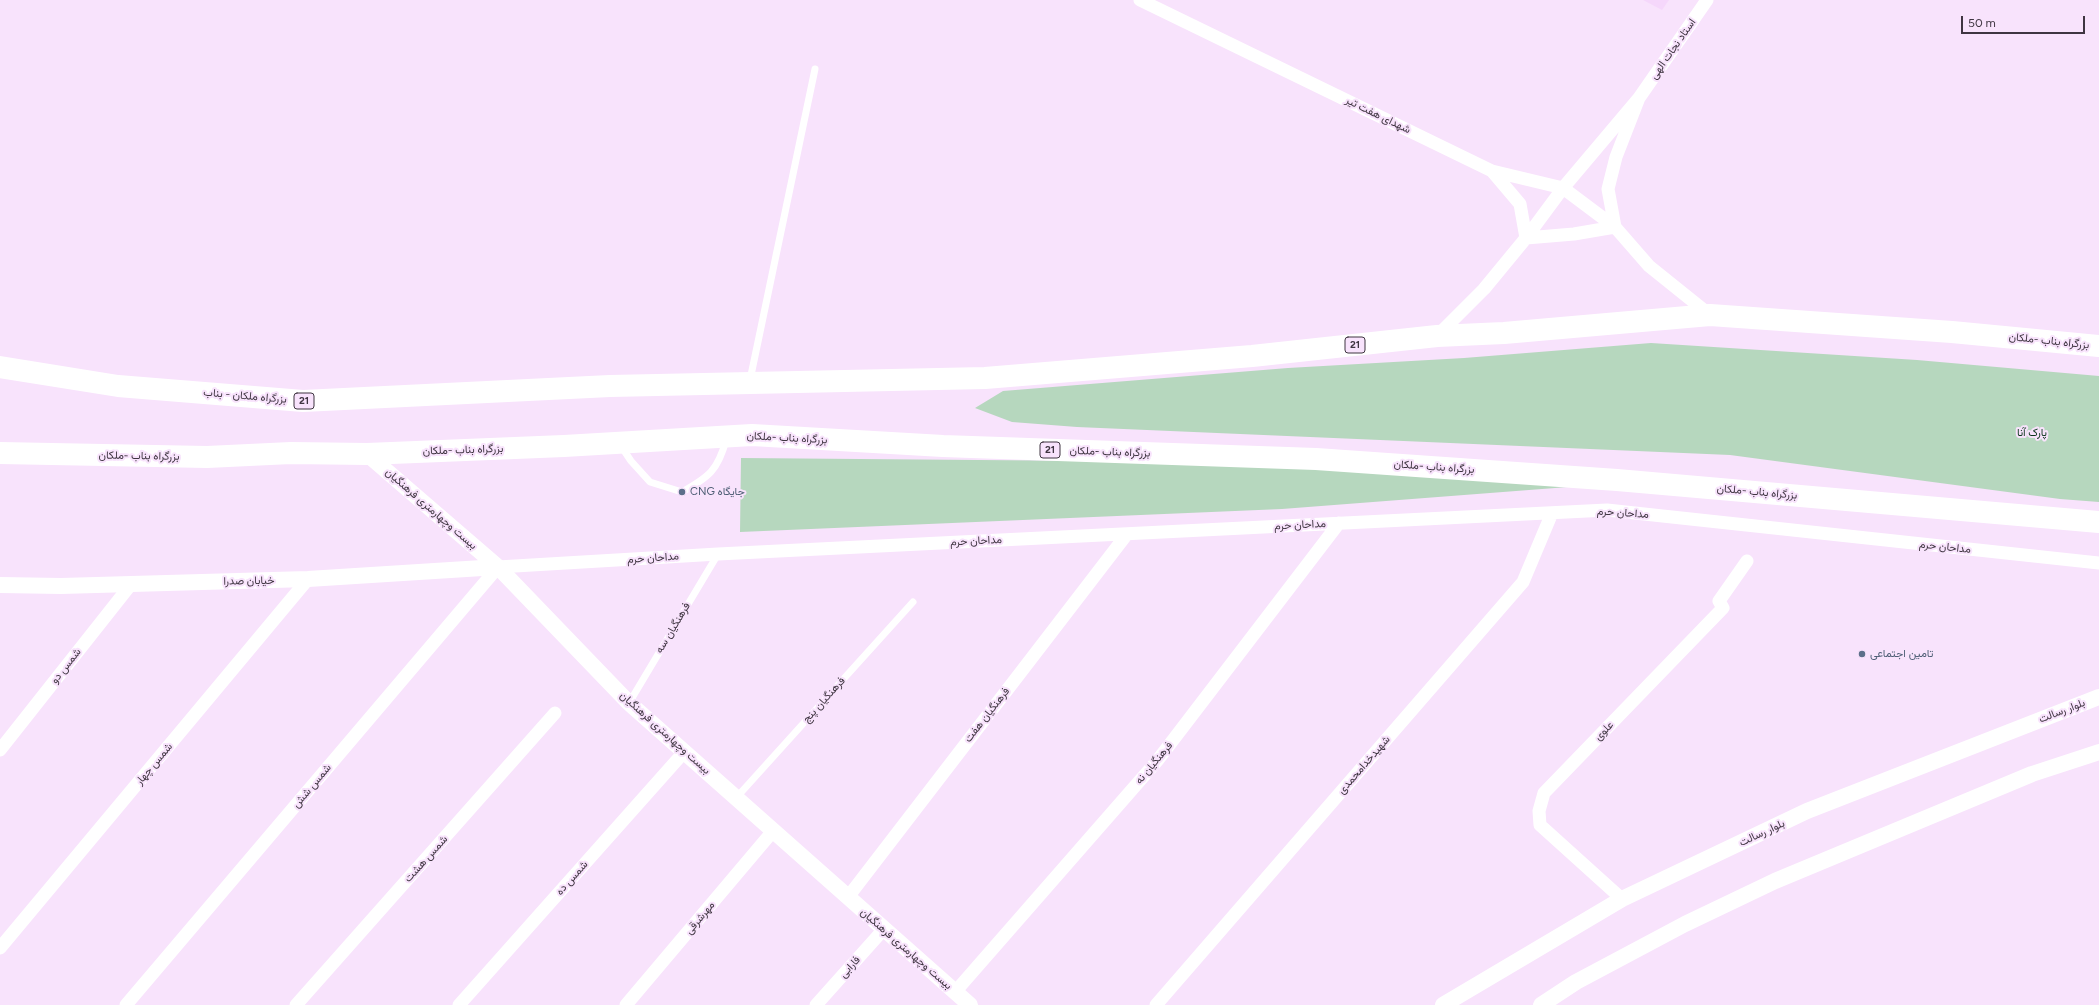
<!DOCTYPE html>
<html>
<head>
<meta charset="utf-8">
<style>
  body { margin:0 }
  #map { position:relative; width:2099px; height:1005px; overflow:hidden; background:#f8e3fc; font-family:Figtree,sans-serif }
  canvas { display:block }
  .scale { position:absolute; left:1961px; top:16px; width:124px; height:18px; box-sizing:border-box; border:2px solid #3f3541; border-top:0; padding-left:5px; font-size:12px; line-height:14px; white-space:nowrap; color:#3f3541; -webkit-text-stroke:3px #f8e3fc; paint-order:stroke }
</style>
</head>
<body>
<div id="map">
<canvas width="2099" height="1005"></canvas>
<div class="scale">50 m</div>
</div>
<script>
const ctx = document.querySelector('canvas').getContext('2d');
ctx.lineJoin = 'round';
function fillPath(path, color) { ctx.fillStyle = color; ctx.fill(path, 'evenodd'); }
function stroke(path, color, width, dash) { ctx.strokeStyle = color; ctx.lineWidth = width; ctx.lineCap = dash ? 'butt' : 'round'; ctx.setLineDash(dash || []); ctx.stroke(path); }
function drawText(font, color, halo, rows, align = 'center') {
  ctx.font = font + ' Figtree,Vazirmatn,sans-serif'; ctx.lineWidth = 4; ctx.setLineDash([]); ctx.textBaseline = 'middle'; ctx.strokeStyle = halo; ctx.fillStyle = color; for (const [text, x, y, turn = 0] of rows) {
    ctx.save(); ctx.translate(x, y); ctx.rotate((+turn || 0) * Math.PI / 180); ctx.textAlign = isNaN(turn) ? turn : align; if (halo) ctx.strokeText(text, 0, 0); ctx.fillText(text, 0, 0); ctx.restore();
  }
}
fillPath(new Path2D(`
  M 1643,0 L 1669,0 L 1662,10 Z`), '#f5d7fb');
fillPath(new Path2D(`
  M 1651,343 L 1917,360 L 2099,376 L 2099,502 L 2060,499 L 1730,455 L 1077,427 L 1012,422 L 975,408 L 1003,391 L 1288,368 L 1464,358 Z
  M 741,458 L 1097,461 L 1316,467 L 1581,486 L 1282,509 L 740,532 Z`), '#b6d7be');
stroke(new Path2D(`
  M 750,380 L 815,69
  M 621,446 L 631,461 L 650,482 L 682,492 C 709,477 718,470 726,440
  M 629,703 L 718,554
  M 736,798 L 913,602`), '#fff', 7);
stroke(new Path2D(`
  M 1140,0 L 1492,171 L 1563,188 L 1615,227
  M 1639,98 L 1707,0
  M 1492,171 L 1520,204 L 1526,238
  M 1526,238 L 1574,234 L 1615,227
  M 1437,336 L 1484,289 L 1526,238 L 1563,188 L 1639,98 L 1616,157 L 1608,189 L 1615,227 L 1649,266 L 1710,315
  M 0,750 L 132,583
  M 848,897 L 1127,534
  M 1622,899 L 1540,825 L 1539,811 L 1544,793 L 1723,608 L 1719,601 L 1747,561
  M 0,948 L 308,579
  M 955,992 L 1157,761 L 1339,523
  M 126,1005 L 498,567 L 718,554 L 1607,510 L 2099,563
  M 296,1005 L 555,713
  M 459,1005 L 685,751
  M 626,1005 L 773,831
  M 816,1005 L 884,929
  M 1156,1005 L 1523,582 L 1552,513`), '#fff', 13);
stroke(new Path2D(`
  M 367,454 L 498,567 L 629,703 L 970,1005
  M 0,585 L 61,586 L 308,579 L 498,567
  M 1443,1005 L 1622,899 L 1807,811 L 2099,697
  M 1541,1005 L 1576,982 L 1685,924 L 1775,881 L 2032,774 L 2099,752`), '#fff', 16);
stroke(new Path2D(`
  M 0,367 L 118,386 L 303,401 L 610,386 L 985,378 L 1252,356 L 1437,336 L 1504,333 L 1710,315 L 1952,332 L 2099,346
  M 0,453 L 207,457 L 291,453 L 367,454 L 564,446 L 752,435 L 943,446 L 1316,459 L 1617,480 L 2099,522`), '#fff', 22);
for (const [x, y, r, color] of [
  [682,492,4,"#5c6f8a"],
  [1862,654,4,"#5c6f8a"]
]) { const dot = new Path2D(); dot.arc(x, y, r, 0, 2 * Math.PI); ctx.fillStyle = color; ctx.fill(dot); stroke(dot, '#f8e3fc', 1.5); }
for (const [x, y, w] of [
  [1355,345,20],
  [304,401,20],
  [1050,450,20]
]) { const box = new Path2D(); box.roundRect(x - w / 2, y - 8, w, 16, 3); ctx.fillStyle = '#f8e3fc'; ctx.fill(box); stroke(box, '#3f3541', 1); }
drawText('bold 10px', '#3f3541', null, [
  ["21",1355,345],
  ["21",304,401],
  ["21",1050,450]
]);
drawText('11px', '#3f3541', '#f8e3fc', [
  ["استاد نجات الهی",1673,49,-55],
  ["شهدای هفت تیر",1378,115,26],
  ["بزرگراه بناب -ملکان",2049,341,6],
  ["بزرگراه ملکان - بناب",245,396,5],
  ["بزرگراه بناب -ملکان",787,438,3],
  ["بزرگراه بناب -ملکان",463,450,-2],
  ["بزرگراه بناب -ملکان",1110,452,2],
  ["بزرگراه بناب -ملکان",139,456,1],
  ["بزرگراه بناب -ملکان",1434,467,4],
  ["بزرگراه بناب -ملکان",1757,492,5],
  ["بیست وچهارمتری فرهنگیان",431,509,41],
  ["مداحان حرم",1623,513,4],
  ["مداحان حرم",1300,525,-3],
  ["مداحان حرم",976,541,-3],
  ["مداحان حرم",1945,547,6],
  ["مداحان حرم",653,558,-4],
  ["خیابان صدرا",249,581,-1],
  ["فرهنگیان سه",673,628,-59],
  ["شمس دو",66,666,-52],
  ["فرهنگیان پنج",824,700,-48],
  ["بلوار رسالت",2062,711,-21],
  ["فرهنگیان هفت",987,715,-52],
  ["علوی",1604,731,-46],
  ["بیست وچهارمتری فرهنگیان",665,733,42],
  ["فرهنگیان نه",1154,763,-50],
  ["شمس چهار",154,764,-50],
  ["شهیدخدامحمدی",1364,765,-49],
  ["شمس شش",312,786,-50],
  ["بلوار رسالت",1762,833,-25],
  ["شمس هشت",426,859,-48],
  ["شمس ده",572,878,-48],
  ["مهرشرقی",700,918,-50],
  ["بیست وچهارمتری فرهنگیان",906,949,41],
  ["فارابی",850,967,-48]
]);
drawText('11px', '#0c361c', '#f8e3fc', [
  ["پارک آنا",2032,433]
]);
drawText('11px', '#4e5e75', '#f8e3fc', [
  ["CNG جایگاه",690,492],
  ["تامین اجتماعی",1870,654]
], 'left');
</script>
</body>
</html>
